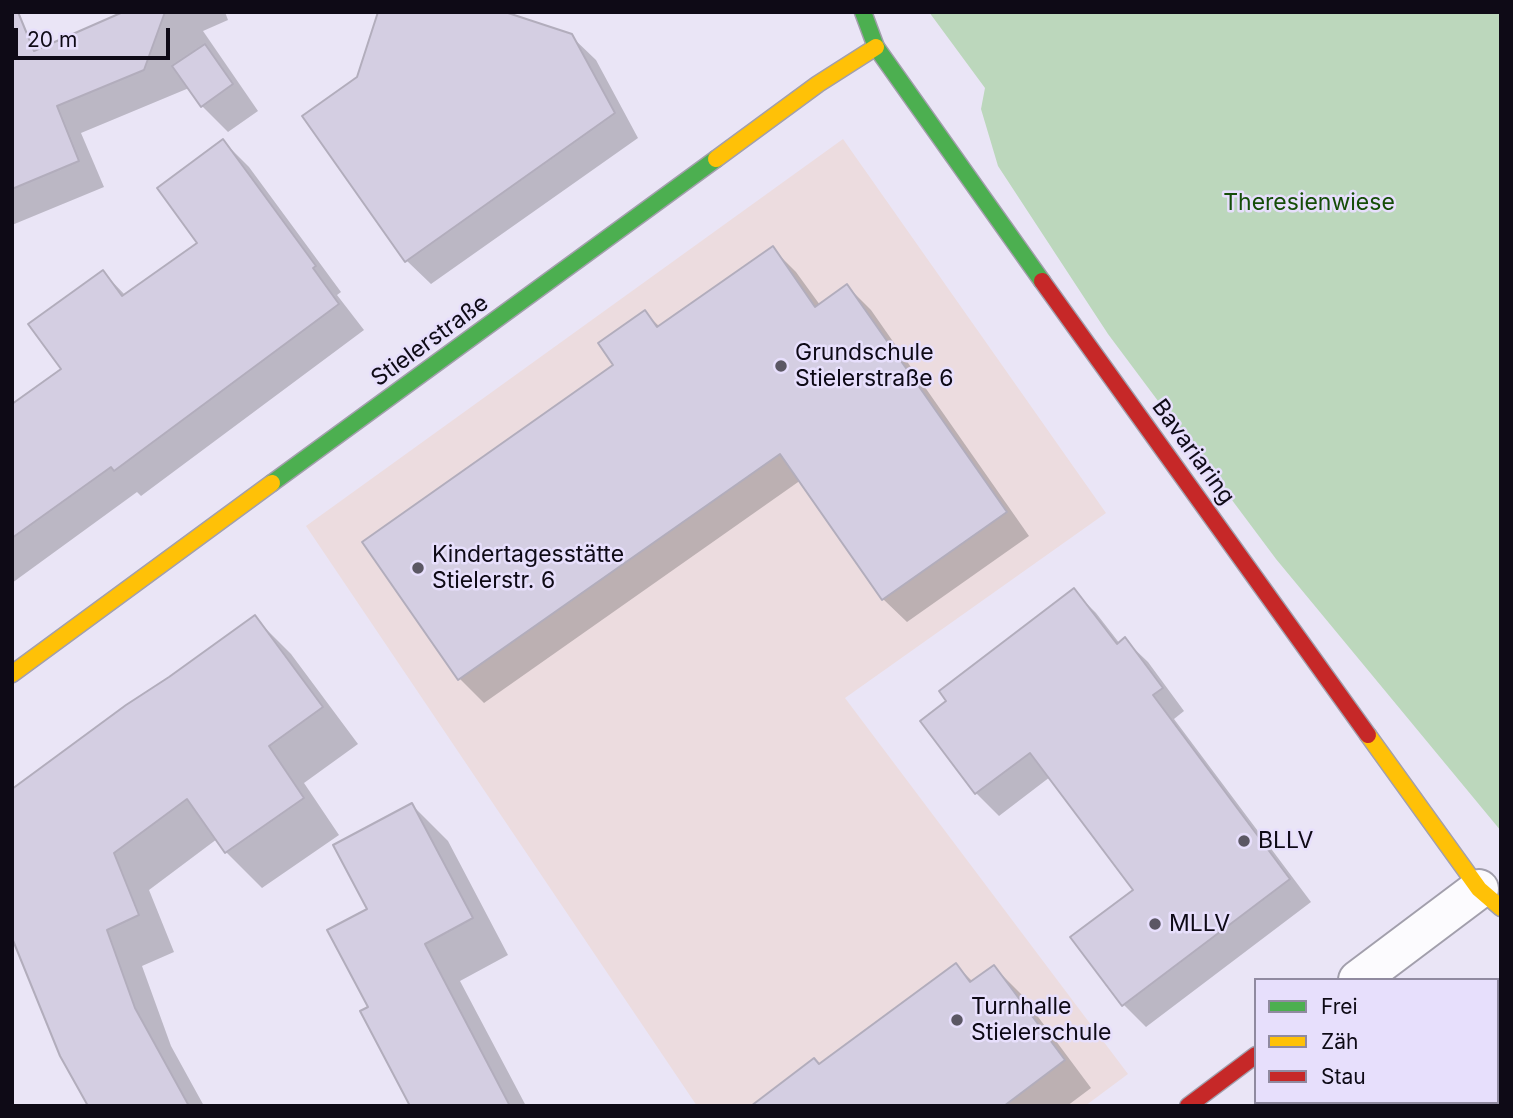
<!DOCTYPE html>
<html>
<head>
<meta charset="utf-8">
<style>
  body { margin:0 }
  #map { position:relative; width:1513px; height:1118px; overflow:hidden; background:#eae5f6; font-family:Inter,sans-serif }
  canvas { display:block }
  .frame { position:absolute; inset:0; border:14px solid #0e0a16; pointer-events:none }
  .legend { position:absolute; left:1254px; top:978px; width:245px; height:126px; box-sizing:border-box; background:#e7dffc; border:2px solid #908aa0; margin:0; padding:9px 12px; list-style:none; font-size:21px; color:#0e0a16 }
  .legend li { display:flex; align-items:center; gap:14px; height:35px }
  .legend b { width:35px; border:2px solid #908aa0 }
  .scale { position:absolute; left:14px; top:28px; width:156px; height:32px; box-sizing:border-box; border:4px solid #0e0a16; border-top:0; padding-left:9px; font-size:21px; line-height:24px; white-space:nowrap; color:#0e0a16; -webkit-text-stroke:5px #e7dffc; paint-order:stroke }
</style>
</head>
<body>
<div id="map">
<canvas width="1513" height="1118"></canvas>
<div class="frame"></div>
<ul class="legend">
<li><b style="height:9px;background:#4caf50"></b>Frei</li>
<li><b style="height:9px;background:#ffc107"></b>Zäh</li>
<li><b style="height:9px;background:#c62828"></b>Stau</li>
</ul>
<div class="scale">20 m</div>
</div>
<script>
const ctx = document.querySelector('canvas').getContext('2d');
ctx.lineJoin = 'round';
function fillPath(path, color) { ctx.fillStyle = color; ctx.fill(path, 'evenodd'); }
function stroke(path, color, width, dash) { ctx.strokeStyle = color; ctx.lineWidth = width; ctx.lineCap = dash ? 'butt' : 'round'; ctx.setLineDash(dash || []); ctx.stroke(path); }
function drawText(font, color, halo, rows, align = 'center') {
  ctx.font = font + ' Inter,sans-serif'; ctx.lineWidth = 5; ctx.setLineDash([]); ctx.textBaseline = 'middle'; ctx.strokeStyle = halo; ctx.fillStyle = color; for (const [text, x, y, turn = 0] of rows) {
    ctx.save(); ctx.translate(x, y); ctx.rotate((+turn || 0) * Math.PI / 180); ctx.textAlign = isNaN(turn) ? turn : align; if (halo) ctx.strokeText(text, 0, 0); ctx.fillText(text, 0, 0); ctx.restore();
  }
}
fillPath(new Path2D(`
  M 843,139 L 1106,513 L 845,698 L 1128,1074 L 1085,1106 L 697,1106 L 306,526 Z`), '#ecdcdf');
fillPath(new Path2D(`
  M 929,12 L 1501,12 L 1501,831 L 1276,559 L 1108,334 L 998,166 L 981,109 L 985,88 Z`), '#bcd7bc');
fillPath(new Path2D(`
  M 127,12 L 225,12 L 228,20 L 203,31 L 258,111 L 228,132 L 202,106 L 189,88 L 81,133 L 104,187 L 12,225 L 12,61 Z
  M 571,36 L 596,60 L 638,138 L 431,284 L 407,261 Z
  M 223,141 L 249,167 L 341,292 L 337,295 L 364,330 L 141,496 L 137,492 L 12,583 L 12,427 L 63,369 L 103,272 L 126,296 L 200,244 Z
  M 772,248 L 796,272 L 820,305 L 847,286 L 871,310 L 1029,536 L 907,622 L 883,599 L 801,480 L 484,703 L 460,679 L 364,543 L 616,366 L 644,312 L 660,327 Z
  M 1074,591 L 1096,613 L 1120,644 L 1125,640 L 1148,662 L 1184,711 L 1174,719 L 1311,902 L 1146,1027 L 1123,1004 L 1136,890 L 1050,777 L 999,816 L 976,793 L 923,721 Z
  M 255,618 L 291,654 L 358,744 L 304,783 L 339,835 L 262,888 L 226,852 L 217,839 L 149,890 L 174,952 L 142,966 L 171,1046 L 204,1106 L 90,1106 L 12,936 Z
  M 412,805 L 448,841 L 508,955 L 460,981 L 526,1106 L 411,1106 L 370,1008 L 369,909 Z
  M 956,965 L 973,982 L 994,967 L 1021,994 L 1091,1088 L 1067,1106 L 753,1106 L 819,1066 Z
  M 1497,1076 L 1501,1079 L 1501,1106 L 1359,1106 L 1364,1102 L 1497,1102 Z`), '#0003');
const building = new Path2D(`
  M 12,12 L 18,12 L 34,51 L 123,12 L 165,12 L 144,70 L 57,106 L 79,161 L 12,189 Z
  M 378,12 L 505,12 L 572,34 L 615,113 L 405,262 L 302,116 L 357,77 Z
  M 205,44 L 233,84 L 201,107 L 172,66 Z
  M 223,139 L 316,266 L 313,268 L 339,304 L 114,471 L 111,467 L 12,538 L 12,404 L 61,369 L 28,324 L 103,270 L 122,296 L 197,243 L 157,188 Z
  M 773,246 L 815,307 L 847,284 L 1007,512 L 882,600 L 780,454 L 458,680 L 362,542 L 613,365 L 598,343 L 645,310 L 657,327 Z
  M 1074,588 L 1117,644 L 1125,637 L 1163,688 L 1153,695 L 1290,879 L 1122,1006 L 1070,937 L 1133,890 L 1030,753 L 975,794 L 920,721 L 946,701 L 939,691 Z
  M 255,615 L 323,707 L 269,746 L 304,798 L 225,853 L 187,799 L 114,853 L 139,915 L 107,930 L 135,1008 L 189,1106 L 88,1106 L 60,1056 L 12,938 L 12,789 L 126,705 L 169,677 Z
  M 412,803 L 473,918 L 425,944 L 510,1106 L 410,1106 L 360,1011 L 368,1007 L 327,930 L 367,909 L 333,845 Z
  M 956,963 L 970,982 L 994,965 L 1065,1060 L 1004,1106 L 751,1106 L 814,1058 L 819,1064 Z`);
fillPath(building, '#d4cee2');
stroke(building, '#b2adbc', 2);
const street = new Path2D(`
  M 1358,980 L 1479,889`);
const fast = new Path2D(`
  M 863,12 L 876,47 L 1042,281
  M 272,483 L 716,159`);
const slow = new Path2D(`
  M 716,159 L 818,84 L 876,47
  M 12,674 L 272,483
  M 1368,735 L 1479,889 L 1501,908`);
const jam = new Path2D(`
  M 1042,281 L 1368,735
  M 1188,1106 L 1256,1055`);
stroke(street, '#a29fac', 42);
stroke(fast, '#a29fac', 19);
stroke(slow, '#a29fac', 19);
stroke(jam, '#a29fac', 19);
stroke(street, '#fcfbfe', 38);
stroke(fast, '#4caf50', 16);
stroke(slow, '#ffc107', 16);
stroke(jam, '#c62828', 16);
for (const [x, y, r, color] of [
  [781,366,7,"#5b5764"],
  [418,568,7,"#5b5764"],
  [1244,841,7,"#5b5764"],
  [1155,924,7,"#5b5764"],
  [957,1020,7,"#5b5764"]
]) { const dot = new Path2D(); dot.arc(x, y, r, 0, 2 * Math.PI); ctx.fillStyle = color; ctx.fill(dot); stroke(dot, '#e7dffc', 2.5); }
drawText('23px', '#154d08', '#e7dffc', [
  ["Theresienwiese",1309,203]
]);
drawText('23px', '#0e0a16', '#e7dffc', [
  ["Stielerstraße",430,341,-36],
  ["Bavariaring",1193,452,54]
]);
drawText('23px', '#0e0a16', '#e7dffc', [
  ["Grundschule",795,353],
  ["Stielerstraße 6",795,379],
  ["Kindertagesstätte",432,555],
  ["Stielerstr. 6",432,581],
  ["BLLV",1258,841],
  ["MLLV",1169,924],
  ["Turnhalle",971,1007],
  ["Stielerschule",971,1033]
], 'left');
</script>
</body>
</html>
